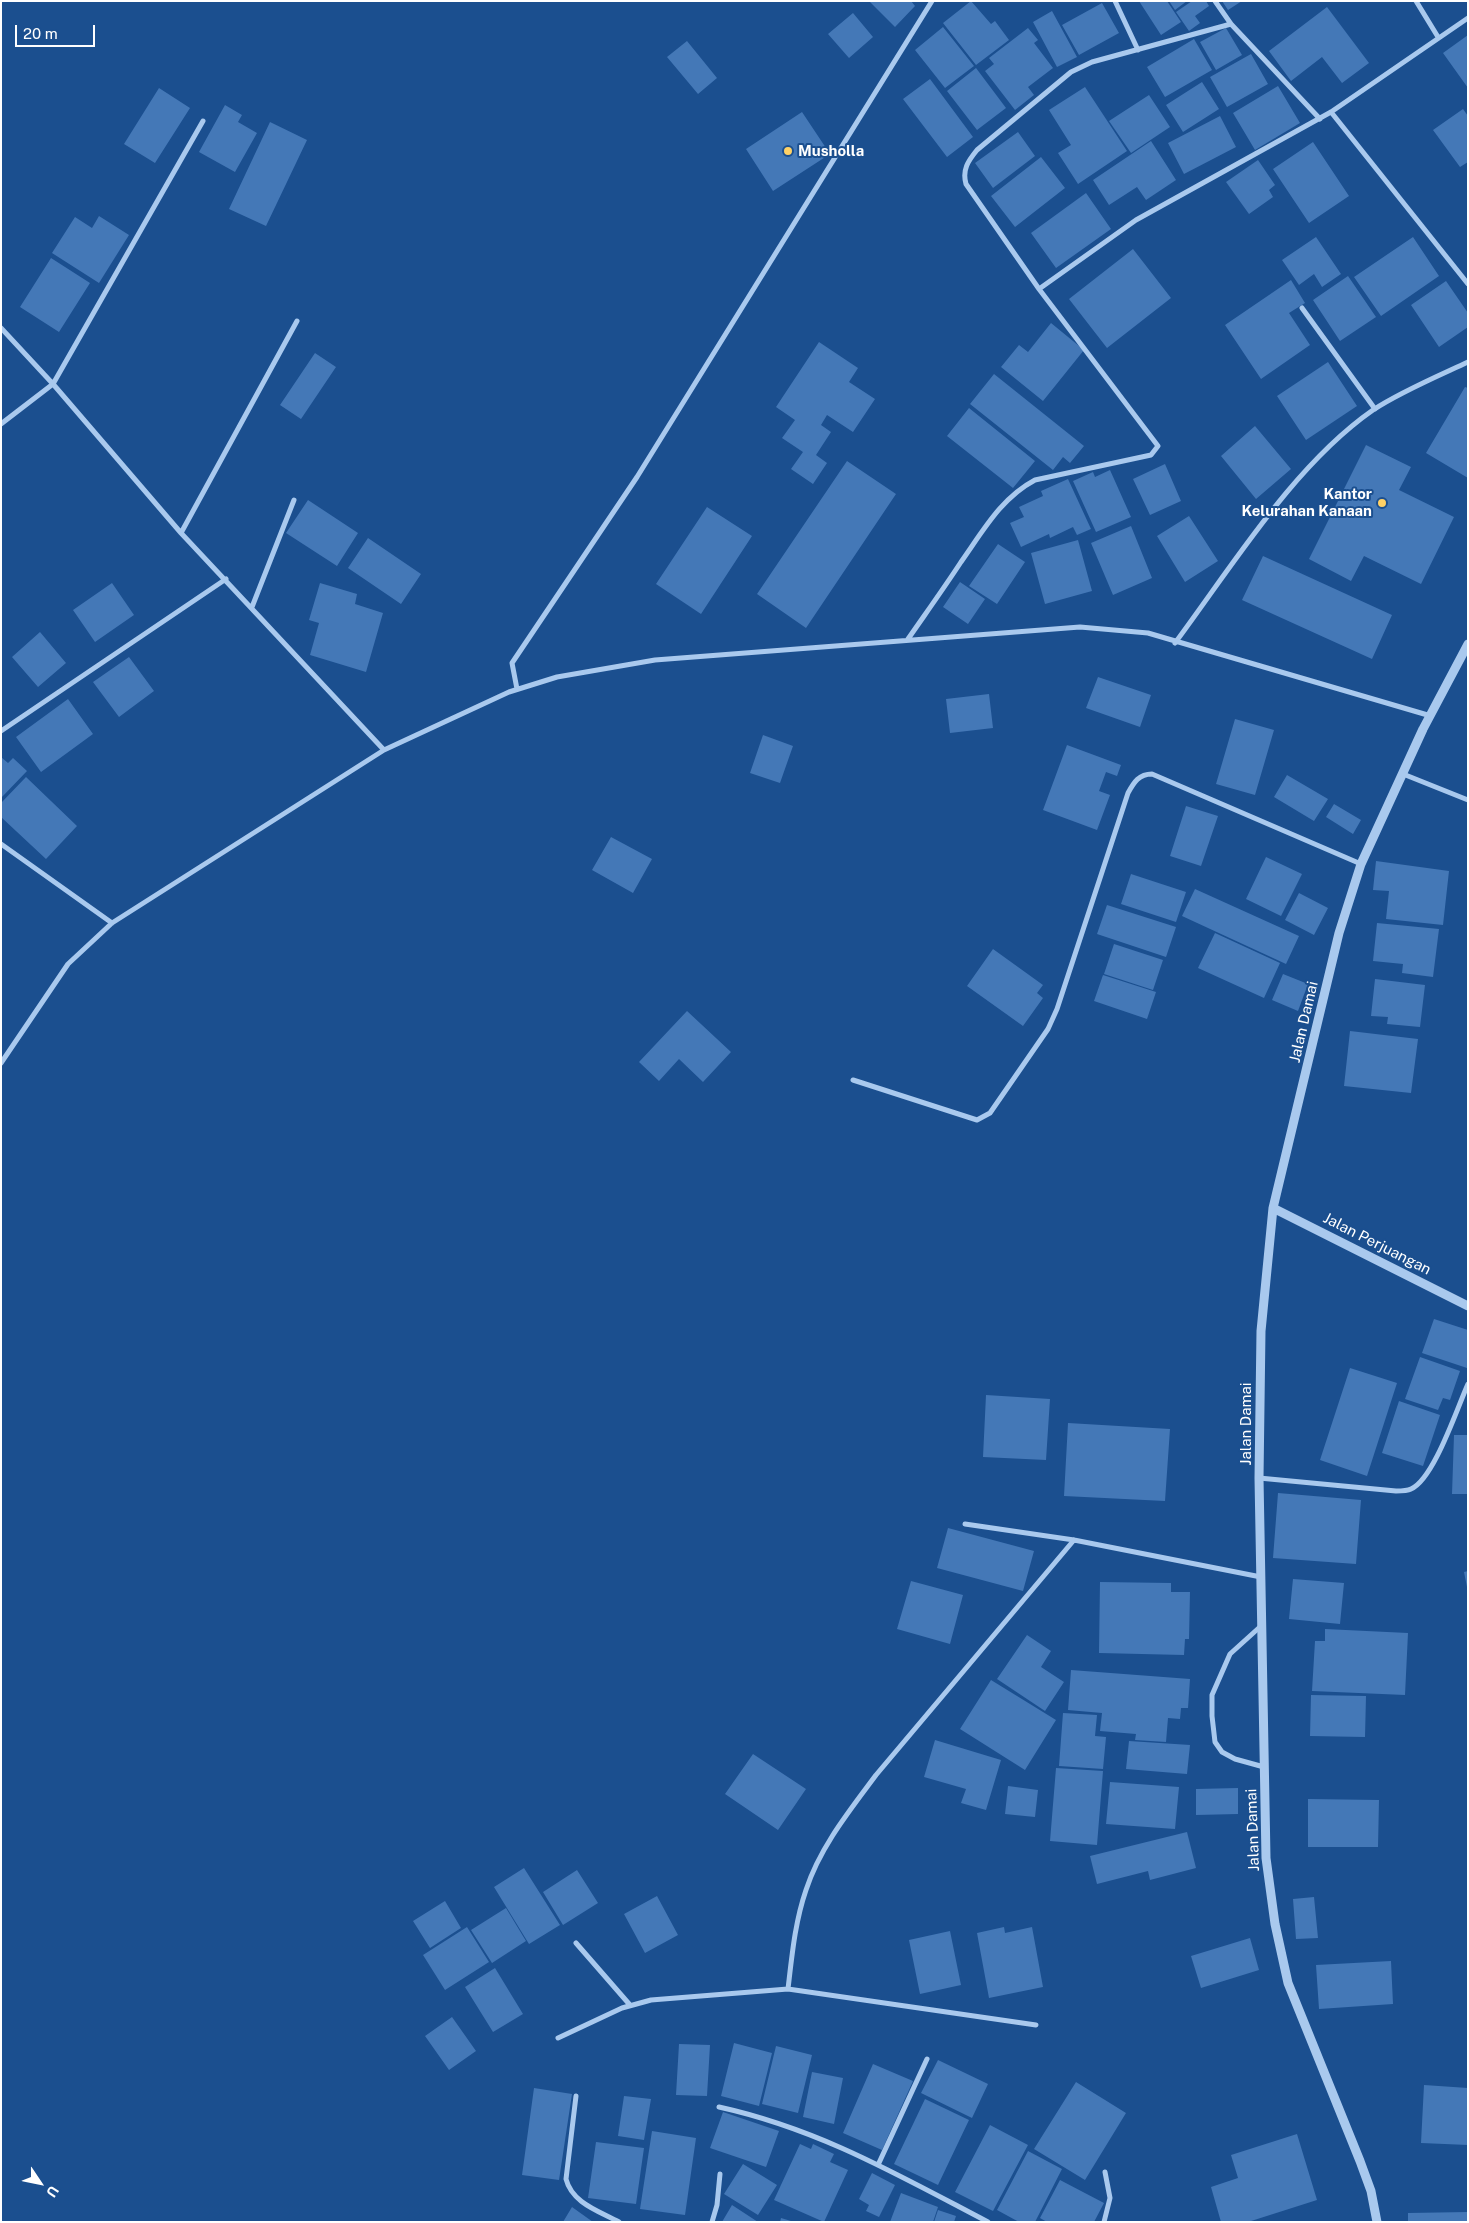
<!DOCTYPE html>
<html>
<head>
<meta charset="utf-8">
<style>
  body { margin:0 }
  #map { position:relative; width:1469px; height:2223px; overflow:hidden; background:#1b4f8f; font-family:"Public Sans",sans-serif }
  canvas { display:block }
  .frame { position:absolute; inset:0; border:2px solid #fff; pointer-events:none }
  .north { position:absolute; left:15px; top:2158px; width:50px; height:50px; -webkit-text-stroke:4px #1b4f8f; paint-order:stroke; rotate:124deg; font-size:14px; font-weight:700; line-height:20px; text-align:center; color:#fff }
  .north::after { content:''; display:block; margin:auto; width:18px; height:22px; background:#fff; clip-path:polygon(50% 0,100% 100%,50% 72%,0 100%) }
  .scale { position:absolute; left:15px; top:25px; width:80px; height:22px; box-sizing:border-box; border:2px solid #fff; border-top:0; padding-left:6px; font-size:15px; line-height:18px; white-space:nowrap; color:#fff; -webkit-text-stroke:4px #1b4f8f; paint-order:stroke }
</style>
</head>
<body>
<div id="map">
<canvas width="1469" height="2223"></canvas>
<div class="frame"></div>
<div class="north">U</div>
<div class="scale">20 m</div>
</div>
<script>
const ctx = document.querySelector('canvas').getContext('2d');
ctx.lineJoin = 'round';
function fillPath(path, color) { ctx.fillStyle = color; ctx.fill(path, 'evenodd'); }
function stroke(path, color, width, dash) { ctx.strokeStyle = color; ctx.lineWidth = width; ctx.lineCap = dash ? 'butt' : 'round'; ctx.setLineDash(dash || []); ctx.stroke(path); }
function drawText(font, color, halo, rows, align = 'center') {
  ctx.font = font + ' "Public Sans",sans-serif'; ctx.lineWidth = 4; ctx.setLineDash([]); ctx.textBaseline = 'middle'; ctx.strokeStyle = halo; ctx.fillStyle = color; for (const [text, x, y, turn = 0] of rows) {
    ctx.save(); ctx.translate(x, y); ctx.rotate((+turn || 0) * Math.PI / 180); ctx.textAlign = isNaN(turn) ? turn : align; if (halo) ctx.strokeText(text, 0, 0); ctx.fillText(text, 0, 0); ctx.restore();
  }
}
fillPath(new Path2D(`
  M 869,1 L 911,1 L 915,6 L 895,27 Z
  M 971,1 L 991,24 L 995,21 L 1009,40 L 976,65 L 943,23 Z
  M 1139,1 L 1167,1 L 1181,22 L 1161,35 Z
  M 1169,1 L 1187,1 L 1175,10 Z
  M 1192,1 L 1206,1 L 1209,6 L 1195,16 L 1200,23 L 1189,31 L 1176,12 Z
  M 1222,1 L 1242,1 L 1228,10 Z
  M 1102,3 L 1119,33 L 1079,55 L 1062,25 Z
  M 1327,7 L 1369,63 L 1342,83 L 1322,57 L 1291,81 L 1269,51 Z
  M 1052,11 L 1077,57 L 1057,67 L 1033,22 Z
  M 853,13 L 873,37 L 849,58 L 828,34 Z
  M 943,27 L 974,66 L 945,88 L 915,50 Z
  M 1028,28 L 1038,40 L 1034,43 L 1053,68 L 1028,87 L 1034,95 L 1015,110 L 985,71 L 994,64 L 989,58 Z
  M 1226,28 L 1242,55 L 1216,70 L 1200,42 Z
  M 1468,35 L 1468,88 L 1443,53 Z
  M 1194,39 L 1212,70 L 1165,97 L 1147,67 Z
  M 687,41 L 717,78 L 698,94 L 667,57 Z
  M 1251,54 L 1268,84 L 1227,107 L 1210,77 Z
  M 976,68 L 1006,108 L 977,130 L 947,91 Z
  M 930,79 L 973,137 L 947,157 L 903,99 Z
  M 1202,82 L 1219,109 L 1183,132 L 1166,105 Z
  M 1278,86 L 1300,123 L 1255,150 L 1233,113 Z
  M 1085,87 L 1127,151 L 1078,184 L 1058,153 L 1071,145 L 1049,110 Z
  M 159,88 L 190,108 L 155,163 L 124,144 Z
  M 1149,95 L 1170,127 L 1131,153 L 1109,121 Z
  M 225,105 L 242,115 L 238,122 L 257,133 L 235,172 L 199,152 Z
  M 1463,109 L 1468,116 L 1468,162 L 1460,167 L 1433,130 Z
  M 802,112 L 830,154 L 773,191 L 746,149 Z
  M 1220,116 L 1236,147 L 1184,174 L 1168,143 Z
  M 270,122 L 307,140 L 266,226 L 229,209 Z
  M 1018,132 L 1035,156 L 993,188 L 975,163 Z
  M 1151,141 L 1176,180 L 1146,200 L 1137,187 L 1109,205 L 1093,180 Z
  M 1313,142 L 1349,196 L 1309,223 L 1273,169 Z
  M 1041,157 L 1065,188 L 1015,227 L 991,196 Z
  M 1258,160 L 1275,185 L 1269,190 L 1273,197 L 1249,214 L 1226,182 Z
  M 1086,193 L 1111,229 L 1056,268 L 1031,233 Z
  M 99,216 L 129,235 L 99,283 L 52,253 L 75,217 L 92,228 Z
  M 1316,237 L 1341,274 L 1322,287 L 1314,274 L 1299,285 L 1282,260 Z
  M 1413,237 L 1439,276 L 1381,316 L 1354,277 Z
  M 1133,249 L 1171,298 L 1107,348 L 1069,299 Z
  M 51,258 L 90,283 L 59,332 L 20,307 Z
  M 1348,276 L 1376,317 L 1340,341 L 1313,300 Z
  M 1291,280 L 1305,303 L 1289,313 L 1310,345 L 1261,379 L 1225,325 Z
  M 1446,281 L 1468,313 L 1468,327 L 1439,347 L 1411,305 Z
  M 1051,323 L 1084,350 L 1043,401 L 1001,367 L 1019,345 L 1028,352 Z
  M 819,342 L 858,368 L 849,382 L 875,399 L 853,432 L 827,415 L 821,425 L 831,432 L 816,455 L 827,463 L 813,484 L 791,469 L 803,452 L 782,438 L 795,420 L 776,407 Z
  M 315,353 L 336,367 L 301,419 L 280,405 Z
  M 1328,362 L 1357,406 L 1306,440 L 1277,396 Z
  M 994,374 L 1084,446 L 1070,463 L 1063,457 L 1053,470 L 970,404 Z
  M 1465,387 L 1468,388 L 1468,478 L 1426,453 Z
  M 969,408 L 1035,461 L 1013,488 L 947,436 Z
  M 1255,426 L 1291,469 L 1256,499 L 1221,456 Z
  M 1366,445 L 1411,467 L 1399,490 L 1454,517 L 1421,584 L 1364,556 L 1351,581 L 1309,559 Z
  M 847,461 L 896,494 L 806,628 L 757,594 Z
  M 1165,464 L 1181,501 L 1150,515 L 1133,479 Z
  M 1110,470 L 1131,517 L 1096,532 L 1073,481 L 1093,472 L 1095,477 Z
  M 1068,479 L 1091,529 L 1077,535 L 1073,527 L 1050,538 L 1049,534 L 1021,547 L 1010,523 L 1024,517 L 1019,507 L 1043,496 L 1041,491 Z
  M 308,500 L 358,533 L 337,566 L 286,533 Z
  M 707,507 L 752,536 L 701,614 L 656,584 Z
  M 1189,516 L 1218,561 L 1185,582 L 1157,536 Z
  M 1131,526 L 1152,578 L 1113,595 L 1091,543 Z
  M 368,538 L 421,574 L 401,604 L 348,568 Z
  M 1078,540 L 1092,591 L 1045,604 L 1031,553 Z
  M 998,544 L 1025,562 L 997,604 L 969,586 Z
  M 1263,556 L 1392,615 L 1372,659 L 1242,600 Z
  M 960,582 L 985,599 L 968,624 L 943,607 Z
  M 112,583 L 134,615 L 95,642 L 73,610 Z
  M 320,583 L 357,594 L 355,604 L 383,613 L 366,672 L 310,655 L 319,623 L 309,620 Z
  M 40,632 L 66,663 L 38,687 L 12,657 Z
  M 129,657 L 154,691 L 119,717 L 93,682 Z
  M 1098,677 L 1151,695 L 1140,727 L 1086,708 Z
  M 989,694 L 993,728 L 950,733 L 946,699 Z
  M 68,699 L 93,734 L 41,772 L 16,737 Z
  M 1235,719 L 1274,730 L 1255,795 L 1216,784 Z
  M 763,735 L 793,746 L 780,783 L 750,773 Z
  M 1067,745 L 1121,765 L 1117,776 L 1106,772 L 1099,791 L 1110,795 L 1097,830 L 1043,810 Z
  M 1,757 L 8,763 L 13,758 L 27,771 L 1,798 Z
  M 1287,775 L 1328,799 L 1314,821 L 1274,797 Z
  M 26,777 L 77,826 L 46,859 L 1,817 L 1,803 Z
  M 1334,804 L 1361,820 L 1353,834 L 1326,817 Z
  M 1186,806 L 1218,816 L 1201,866 L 1170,856 Z
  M 611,837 L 652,859 L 633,893 L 592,870 Z
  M 1266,857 L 1302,874 L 1281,916 L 1246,899 Z
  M 1376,861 L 1449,871 L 1443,925 L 1386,919 L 1389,891 L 1373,890 Z
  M 1131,874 L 1186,892 L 1176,922 L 1121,904 Z
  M 1195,889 L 1299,936 L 1286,964 L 1182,916 Z
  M 1299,893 L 1328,908 L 1314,935 L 1285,920 Z
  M 1107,905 L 1176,927 L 1166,957 L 1097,934 Z
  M 1377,923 L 1439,929 L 1433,977 L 1402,973 L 1403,964 L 1373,961 Z
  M 1215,933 L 1280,963 L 1264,998 L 1198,968 Z
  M 1114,944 L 1163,960 L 1153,990 L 1104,974 Z
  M 993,949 L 1043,985 L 1037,993 L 1043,998 L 1023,1026 L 967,986 Z
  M 1283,974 L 1308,984 L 1298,1011 L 1272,1000 Z
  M 1103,975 L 1156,992 L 1147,1019 L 1094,1001 Z
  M 1375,979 L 1425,985 L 1420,1027 L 1387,1024 L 1388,1017 L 1371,1016 Z
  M 687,1011 L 731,1052 L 703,1082 L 679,1059 L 659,1081 L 639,1062 Z
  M 1350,1031 L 1418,1039 L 1411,1093 L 1344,1086 Z
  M 1434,1319 L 1468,1330 L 1467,1368 L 1422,1353 Z
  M 1420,1357 L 1460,1371 L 1450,1400 L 1443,1398 L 1438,1410 L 1405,1399 Z
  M 1350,1368 L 1397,1383 L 1367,1476 L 1320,1460 Z
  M 986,1395 L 1050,1399 L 1046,1460 L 983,1457 Z
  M 1399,1401 L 1440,1415 L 1423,1466 L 1382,1453 Z
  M 1068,1423 L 1170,1429 L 1165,1501 L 1064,1496 Z
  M 1454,1435 L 1468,1435 L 1468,1494 L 1452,1494 Z
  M 1278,1493 L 1361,1500 L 1356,1564 L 1273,1558 Z
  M 948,1528 L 1034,1551 L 1023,1591 L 937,1568 Z
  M 1468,1571 L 1468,1587 L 1467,1587 L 1464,1572 Z
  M 1293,1579 L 1344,1583 L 1340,1624 L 1289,1619 Z
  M 911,1581 L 963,1595 L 950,1644 L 897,1629 Z
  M 1100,1582 L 1171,1583 L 1171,1592 L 1190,1592 L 1189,1639 L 1185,1639 L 1184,1655 L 1099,1653 Z
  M 1325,1629 L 1408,1633 L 1405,1695 L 1312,1691 L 1315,1641 L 1325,1641 Z
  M 1027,1635 L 1051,1651 L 1041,1667 L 1064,1682 L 1045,1711 L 997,1679 Z
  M 1071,1670 L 1190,1679 L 1188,1708 L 1181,1708 L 1180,1719 L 1168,1718 L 1166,1742 L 1135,1740 L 1136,1734 L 1100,1731 L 1102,1713 L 1068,1710 Z
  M 991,1680 L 1056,1720 L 1025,1770 L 960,1729 Z
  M 1311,1695 L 1366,1696 L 1365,1737 L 1310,1736 Z
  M 1063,1713 L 1097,1715 L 1095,1736 L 1106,1737 L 1103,1769 L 1059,1766 Z
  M 935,1740 L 1001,1760 L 986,1810 L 961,1803 L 966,1789 L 924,1777 Z
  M 1129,1741 L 1190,1745 L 1187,1774 L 1126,1769 Z
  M 753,1754 L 806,1789 L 778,1830 L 725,1794 Z
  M 1056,1768 L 1103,1771 L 1097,1845 L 1050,1841 Z
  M 1110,1782 L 1179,1787 L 1175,1829 L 1106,1824 Z
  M 1008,1786 L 1038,1790 L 1035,1817 L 1005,1814 Z
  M 1238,1788 L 1238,1814 L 1196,1815 L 1196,1789 Z
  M 1308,1799 L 1379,1800 L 1378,1847 L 1308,1847 Z
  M 1187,1832 L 1196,1868 L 1150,1880 L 1148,1871 L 1097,1884 L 1090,1856 Z
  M 524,1868 L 560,1925 L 529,1944 L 494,1887 Z
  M 577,1870 L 598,1903 L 563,1925 L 543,1892 Z
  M 657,1896 L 678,1935 L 645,1953 L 624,1914 Z
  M 1314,1897 L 1318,1938 L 1296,1939 L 1293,1899 Z
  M 445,1901 L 461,1928 L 430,1948 L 413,1921 Z
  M 506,1908 L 526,1941 L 492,1963 L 471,1930 Z
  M 467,1927 L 489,1962 L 445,1990 L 423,1955 Z
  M 1004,1927 L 1005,1933 L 1032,1927 L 1043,1987 L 989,1998 L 977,1933 Z
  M 950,1931 L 961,1985 L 920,1994 L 909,1940 Z
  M 1250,1938 L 1259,1970 L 1201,1988 L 1191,1956 Z
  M 1391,1961 L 1393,2004 L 1319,2009 L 1316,1965 Z
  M 495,1968 L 523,2014 L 493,2032 L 465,1987 Z
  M 452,2017 L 476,2051 L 449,2070 L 425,2036 Z
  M 734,2043 L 772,2053 L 759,2106 L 721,2096 Z
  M 679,2044 L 710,2045 L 707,2096 L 676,2095 Z
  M 776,2046 L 812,2055 L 798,2113 L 762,2104 Z
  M 938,2060 L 988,2084 L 972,2118 L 921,2093 Z
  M 873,2064 L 913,2081 L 882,2150 L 843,2133 Z
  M 812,2072 L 843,2078 L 834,2124 L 803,2117 Z
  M 1076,2082 L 1126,2113 L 1085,2180 L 1034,2149 Z
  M 1424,2085 L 1468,2088 L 1468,2145 L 1421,2143 Z
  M 534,2088 L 572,2094 L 559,2180 L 522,2175 Z
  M 624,2096 L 651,2099 L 644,2140 L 618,2136 Z
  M 925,2099 L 969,2120 L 938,2185 L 894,2164 Z
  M 723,2112 L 779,2131 L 766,2167 L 710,2148 Z
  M 990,2125 L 1028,2145 L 993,2211 L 955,2192 Z
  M 652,2131 L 696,2138 L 685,2215 L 640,2209 Z
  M 1297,2134 L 1317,2200 L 1248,2222 L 1221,2222 L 1211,2187 L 1238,2178 L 1231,2155 Z
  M 596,2142 L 644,2148 L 636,2204 L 588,2198 Z
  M 800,2144 L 811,2149 L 813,2144 L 834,2154 L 830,2162 L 848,2170 L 824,2222 L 774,2200 Z
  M 1028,2151 L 1062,2169 L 1035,2222 L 1019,2222 L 997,2210 Z
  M 743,2164 L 777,2185 L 758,2215 L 724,2194 Z
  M 872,2173 L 895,2185 L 879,2217 L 866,2211 L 869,2205 L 859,2199 Z
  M 1060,2180 L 1104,2203 L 1094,2222 L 1047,2222 L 1040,2218 Z
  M 901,2193 L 938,2207 L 933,2222 L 890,2222 Z
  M 732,2205 L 758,2222 L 722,2222 Z
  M 572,2207 L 593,2222 L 563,2222 Z
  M 938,2210 L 956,2216 L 954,2222 L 934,2222 Z
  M 1468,2212 L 1468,2222 L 1408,2222 L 1408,2213 Z
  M 781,2218 L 791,2221 L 791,2222 L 780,2222 Z`), '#4478b7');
stroke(new Path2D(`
  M 1115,1 L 1138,50
  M 1215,1 L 1231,24 L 1320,119
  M 1416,1 L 1438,37
  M 1231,24 L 1092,62 L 1071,72 L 977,150 C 968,161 962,170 966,184 L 1039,289 L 1136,220 L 1331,112 L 1468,18
  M 1331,112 L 1468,284
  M 1302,308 L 1375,409
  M 1,328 L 53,384 L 181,533 L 384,750
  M 1,424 L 53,384 L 203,121
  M 181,533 L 297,321
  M 252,607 L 294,500
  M 908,639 C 926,613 944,588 961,562 C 983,531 1001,498 1035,480 L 1151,455 L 1158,446 L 1039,289
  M 1175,643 C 1233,565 1294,465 1373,410 C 1400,392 1438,376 1468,362
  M 517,689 L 512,663 L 637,477 L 932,1
  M 1,731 L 226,579
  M 1403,774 L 1468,800
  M 1,844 L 112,923
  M 1,1063 L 68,964 L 112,923 L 384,750 L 509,692 L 557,677 L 655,660 L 1080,627 L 1148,633 L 1431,716
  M 853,1080 L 977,1120 L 990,1113 L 1048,1029 L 1057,1009 L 1128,793 C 1134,782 1139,774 1152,774 L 1361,864
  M 1259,1478 L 1396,1491 C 1401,1491 1407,1491 1411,1489 C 1434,1479 1457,1408 1468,1384
  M 965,1524 L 1074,1540 L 1261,1577
  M 1261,1626 L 1230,1654 L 1212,1695 L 1212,1716 L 1215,1742 L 1222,1752 L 1235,1759 L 1264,1767
  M 576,1943 L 630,2005
  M 788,1989 C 792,1955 795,1922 806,1890 C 820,1847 850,1810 876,1775 L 1074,1540
  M 558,2038 L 622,2008 L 651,2000 L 788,1989 L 1036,2025
  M 576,2096 L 566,2179 C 572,2203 599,2211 619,2222
  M 719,2107 C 819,2129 898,2175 988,2222
  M 878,2165 L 927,2059
  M 712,2222 L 717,2205 L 720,2174
  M 1104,2222 L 1110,2198 L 1105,2172`), '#a9c9ee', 5);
stroke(new Path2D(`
  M 1273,1208 L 1468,1306
  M 1377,2222 L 1371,2191 L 1360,2161 L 1288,1983 L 1275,1924 L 1266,1858 L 1259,1478 L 1261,1331 L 1273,1208 L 1339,933 L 1361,864 L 1423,729 L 1468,644`), '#a9c9ee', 9);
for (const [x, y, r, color] of [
  [788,151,5,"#ffd166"],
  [1382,503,5,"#ffd166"]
]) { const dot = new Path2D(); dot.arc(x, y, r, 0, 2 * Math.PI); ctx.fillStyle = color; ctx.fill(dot); stroke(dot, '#1b4f8f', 2); }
drawText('bold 15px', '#fff', '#1b4f8f', [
  ["Musholla",798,151],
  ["Kantor",1372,494,"right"],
  ["Kelurahan Kanaan",1372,511,"right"]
], 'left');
drawText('15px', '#fff', '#1b4f8f', [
  ["Jalan Damai",1304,1022,-77],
  ["Jalan Perjuangan",1377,1244,27],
  ["Jalan Damai",1246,1424,-90],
  ["Jalan Damai",1253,1830,-92]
]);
</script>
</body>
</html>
